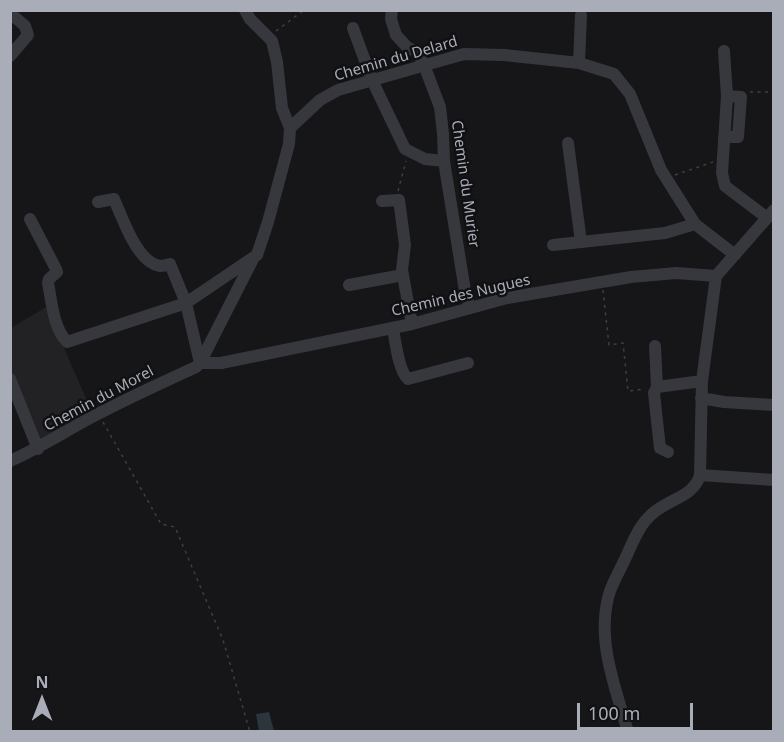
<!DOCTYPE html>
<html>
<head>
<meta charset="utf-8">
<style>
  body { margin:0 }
  #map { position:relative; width:784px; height:742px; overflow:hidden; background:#161618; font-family:"Noto Sans",sans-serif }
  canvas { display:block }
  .frame { position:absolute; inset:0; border:12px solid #a8adb8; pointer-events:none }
  .north { position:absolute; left:12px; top:670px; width:60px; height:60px; -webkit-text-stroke:4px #111113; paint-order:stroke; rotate:0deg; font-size:16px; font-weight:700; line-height:24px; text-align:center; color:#a8adb8 }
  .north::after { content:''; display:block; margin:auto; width:21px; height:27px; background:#a8adb8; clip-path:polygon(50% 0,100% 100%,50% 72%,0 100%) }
  .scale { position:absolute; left:577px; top:703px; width:116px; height:27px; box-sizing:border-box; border:3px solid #a8adb8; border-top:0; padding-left:8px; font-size:18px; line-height:21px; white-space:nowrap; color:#a8adb8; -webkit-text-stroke:4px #111113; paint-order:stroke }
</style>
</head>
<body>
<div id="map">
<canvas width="784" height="742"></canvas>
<div class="frame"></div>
<div class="north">N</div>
<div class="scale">100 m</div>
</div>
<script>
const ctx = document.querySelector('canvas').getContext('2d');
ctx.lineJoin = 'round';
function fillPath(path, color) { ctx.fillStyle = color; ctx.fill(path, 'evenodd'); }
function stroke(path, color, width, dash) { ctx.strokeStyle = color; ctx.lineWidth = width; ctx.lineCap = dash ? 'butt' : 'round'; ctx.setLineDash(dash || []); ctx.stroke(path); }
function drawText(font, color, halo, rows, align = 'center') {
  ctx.font = font + ' "Noto Sans",sans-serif'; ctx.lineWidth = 5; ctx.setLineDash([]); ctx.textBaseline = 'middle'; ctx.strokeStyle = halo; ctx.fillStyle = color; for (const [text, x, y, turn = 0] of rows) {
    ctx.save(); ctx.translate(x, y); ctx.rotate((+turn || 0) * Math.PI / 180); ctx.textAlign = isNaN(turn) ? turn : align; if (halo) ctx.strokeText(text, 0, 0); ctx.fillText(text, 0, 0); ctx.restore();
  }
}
fillPath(new Path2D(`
  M 46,307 L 92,412 L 40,445 L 17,384 L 11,372 L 11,328 Z`), '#222225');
fillPath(new Path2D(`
  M 269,712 L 274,731 L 259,731 L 256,714 Z`), '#2c353c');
stroke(new Path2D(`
  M 276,31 L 304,10
  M 750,92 L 774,92
  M 675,175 L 713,162
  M 398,191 L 406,161
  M 603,290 L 609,345 L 623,343 L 628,391 L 645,389
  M 103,422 L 161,524 L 175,527 L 223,640 L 250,732`), '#3d3f44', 1.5, [3, 4.5]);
stroke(new Path2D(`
  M 392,10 L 391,19 L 396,35 L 407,47 L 417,52 L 424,65 L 440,107 L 443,134 L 444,161 L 465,291 L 470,308
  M 10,13 L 25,26 L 28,35 L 10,56
  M 353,28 L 372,80 L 405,149 L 425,159 L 444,161
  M 724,51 L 727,96 L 722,173 L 725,186 L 762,214 L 765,219
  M 579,63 L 581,15
  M 290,128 L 320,100 L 338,90 L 464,54 L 504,55 L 579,63 L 614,74 L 630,94 L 661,170 L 695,224 L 735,255
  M 724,137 L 738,137 L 741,97 L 727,96
  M 568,143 L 581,242
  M 382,201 L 399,200 L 405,245 L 402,270 L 412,324
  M 30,219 L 56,269 L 57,272 L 49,279 L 48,283 C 52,303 53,327 67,342 L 186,303 L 170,264 C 167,265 164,266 160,266 C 137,263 122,217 114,199 L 98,202
  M 553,245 L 665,233 L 695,224
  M 716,276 L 774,210
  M 349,285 L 403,275
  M 393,328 C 395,341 399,372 408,379 L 468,363
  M 655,346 L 657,387
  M 200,363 L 221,363 L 412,324 L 507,298 L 631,277 L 676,273 L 716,276
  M 200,363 L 186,303 L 257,255 L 268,222 L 289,144 L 290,128 L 282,108 L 277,62 L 272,41 L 250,19 L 245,10
  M 10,379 L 38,449
  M 701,398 L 724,402 L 774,405
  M 668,452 L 660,448 L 654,393 L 657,387 L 702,381
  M 10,461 C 39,448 64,432 92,417 C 126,399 161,383 196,367 L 200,363 L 252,261
  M 700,475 L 774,480
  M 628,732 C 615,686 595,638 610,591 C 614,580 621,568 626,557 C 633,542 639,525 652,514 C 668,499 694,497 700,475 L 702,381 L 716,276`), '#37383d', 12);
drawText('15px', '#a8adb8', '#111113', [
  ["Chemin du Delard",396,59,-16],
  ["Chemin du Murier",465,184,82],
  ["Chemin des Nugues",461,296,-13],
  ["Chemin du Morel",99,399,-28]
]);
</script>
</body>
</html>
